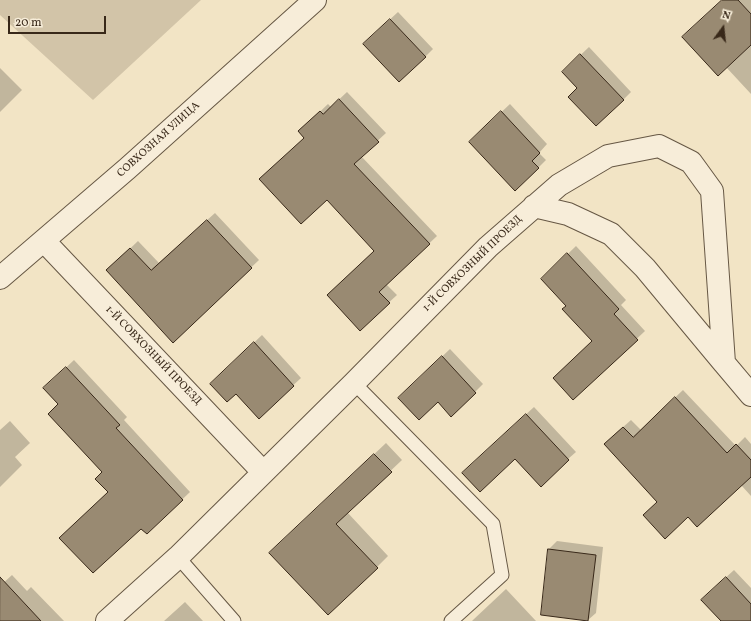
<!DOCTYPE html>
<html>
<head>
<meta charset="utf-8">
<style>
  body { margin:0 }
  #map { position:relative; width:751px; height:621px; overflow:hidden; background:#f2e4c5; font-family:Vollkorn,serif }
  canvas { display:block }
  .north { position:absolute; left:703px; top:8px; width:40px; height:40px; -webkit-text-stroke:3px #f7edd9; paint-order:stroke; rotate:15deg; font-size:11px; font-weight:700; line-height:16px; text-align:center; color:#382819 }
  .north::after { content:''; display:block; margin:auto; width:14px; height:18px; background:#382819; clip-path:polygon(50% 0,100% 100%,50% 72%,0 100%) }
  .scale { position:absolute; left:8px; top:16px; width:98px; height:18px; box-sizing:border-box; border:2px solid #382819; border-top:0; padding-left:5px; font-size:12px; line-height:14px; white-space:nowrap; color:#382819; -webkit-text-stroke:3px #f7edd9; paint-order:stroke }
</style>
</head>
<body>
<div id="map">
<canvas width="751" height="621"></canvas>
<div class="north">N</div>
<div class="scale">20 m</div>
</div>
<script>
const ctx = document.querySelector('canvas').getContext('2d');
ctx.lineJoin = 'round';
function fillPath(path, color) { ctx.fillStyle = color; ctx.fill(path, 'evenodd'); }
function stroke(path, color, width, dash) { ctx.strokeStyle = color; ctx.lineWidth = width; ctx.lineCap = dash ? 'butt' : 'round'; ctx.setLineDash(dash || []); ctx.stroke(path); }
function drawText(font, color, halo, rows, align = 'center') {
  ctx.font = font + ' Vollkorn,serif'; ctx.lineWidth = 4; ctx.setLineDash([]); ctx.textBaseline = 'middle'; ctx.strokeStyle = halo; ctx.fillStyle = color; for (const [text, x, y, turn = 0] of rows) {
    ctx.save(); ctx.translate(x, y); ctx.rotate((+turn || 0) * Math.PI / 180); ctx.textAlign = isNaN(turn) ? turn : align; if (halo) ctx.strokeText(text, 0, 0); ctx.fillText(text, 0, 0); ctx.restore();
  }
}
fillPath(new Path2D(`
  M 0,0 L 201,0 L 93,100 L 0,15 Z`), '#d2c4a8');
fillPath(new Path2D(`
  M 723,0 L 751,0 L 751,94 L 726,67 Z
  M 398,12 L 433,49 L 425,57 L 372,36 Z
  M 589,47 L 631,92 L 623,100 L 578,88 L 571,64 Z
  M 0,68 L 22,90 L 0,112 Z
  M 347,92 L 386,133 L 361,156 L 437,236 L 386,284 L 397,295 L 360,329 L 376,251 L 305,138 L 307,124 L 328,104 L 331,107 Z
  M 510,104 L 547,144 L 539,153 L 546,160 L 538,168 L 478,134 Z
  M 215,213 L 259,260 L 173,341 L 115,263 L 138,241 L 159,263 Z
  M 576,246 L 626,300 L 621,305 L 645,331 L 573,399 L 593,341 L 567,306 L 542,279 Z
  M 262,335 L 301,378 L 259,417 L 219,376 Z
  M 450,349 L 483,384 L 475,392 L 438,401 L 407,390 Z
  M 74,360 L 127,417 L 124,420 L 190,492 L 147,533 L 109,492 L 103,471 L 59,404 L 52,381 Z
  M 683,390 L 736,446 L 745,437 L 751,444 L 751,496 L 741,485 L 688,515 L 658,502 L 613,436 L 631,420 L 641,430 Z
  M 534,407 L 576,452 L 568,459 L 515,458 L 471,465 Z
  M 10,421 L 30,443 L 15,457 L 22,465 L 0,487 L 0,430 Z
  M 386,443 L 402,460 L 347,512 L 388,556 L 377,567 L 281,542 Z
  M 557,541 L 603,547 L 596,613 L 588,620 L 549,549 Z
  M 734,570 L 751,588 L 751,621 L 723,621 L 710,592 Z
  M 12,575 L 27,591 L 31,587 L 64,621 L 0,621 L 0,586 Z
  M 506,589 L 536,621 L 472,621 L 474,619 Z
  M 185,602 L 203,621 L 164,621 Z`), '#0003');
const building = new Path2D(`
  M 722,0 L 738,0 L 751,14 L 751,45 L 718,76 L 682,37 Z
  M 390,19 L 426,57 L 399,82 L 363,44 Z
  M 580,54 L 624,100 L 596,126 L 568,97 L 577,88 L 562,72 Z
  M 339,99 L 379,142 L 354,164 L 430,244 L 379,292 L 390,303 L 360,331 L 327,295 L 374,251 L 327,200 L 301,224 L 259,179 L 304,138 L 298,131 L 320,111 L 323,114 Z
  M 501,111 L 540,153 L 532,161 L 539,168 L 515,191 L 469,142 Z
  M 207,220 L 252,268 L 173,343 L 106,270 L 130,248 L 151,270 Z
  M 567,253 L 619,309 L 614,314 L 638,340 L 573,400 L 553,378 L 592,341 L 562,309 L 566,306 L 541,279 Z
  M 254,342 L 294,386 L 259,419 L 236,394 L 227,402 L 210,384 Z
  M 442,356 L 476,393 L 451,417 L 438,402 L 419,420 L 398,398 Z
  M 66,367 L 120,425 L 116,428 L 183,500 L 147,534 L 141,529 L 93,573 L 59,538 L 108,492 L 95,479 L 102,472 L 48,414 L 58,404 L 43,388 Z
  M 675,397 L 727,453 L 736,444 L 751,460 L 751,477 L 697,527 L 688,517 L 665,539 L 643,515 L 657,502 L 604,444 L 623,427 L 633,437 Z
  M 526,414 L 569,460 L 541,487 L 515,459 L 480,492 L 462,473 Z
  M 374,454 L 392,472 L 336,524 L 378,568 L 328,615 L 269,553 Z
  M 548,549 L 596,555 L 588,621 L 541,615 Z
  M 0,577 L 41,621 L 0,621 Z
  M 726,577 L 751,604 L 751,621 L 721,621 L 701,600 Z`);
fillPath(building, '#998a72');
stroke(building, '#382819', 1);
const service = new Path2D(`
  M 354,383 L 493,524 L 502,575 L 451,621
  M 178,557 L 234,621`);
const minor = new Path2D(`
  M 534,206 L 568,214 L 611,234 L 645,268 L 724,363
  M 44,241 L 263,472
  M 0,278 L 128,168 L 315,0
  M 107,621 L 178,557 L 354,383 L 488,247 L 559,185 L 608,156 L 659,146 L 691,162 L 712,191 L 724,363 L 751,395`);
stroke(service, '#665744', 15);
stroke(minor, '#665744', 24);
stroke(service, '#f7edd9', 13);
stroke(minor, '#f7edd9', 22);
drawText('11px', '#382819', '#f7edd9', [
  ["СОВХОЗНАЯ УЛИЦА",159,140,-42],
  ["1-Й СОВХОЗНЫЙ ПРОЕЗД",473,264,-44],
  ["1-Й СОВХОЗНЫЙ ПРОЕЗД",153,356,46]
]);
</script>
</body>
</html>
